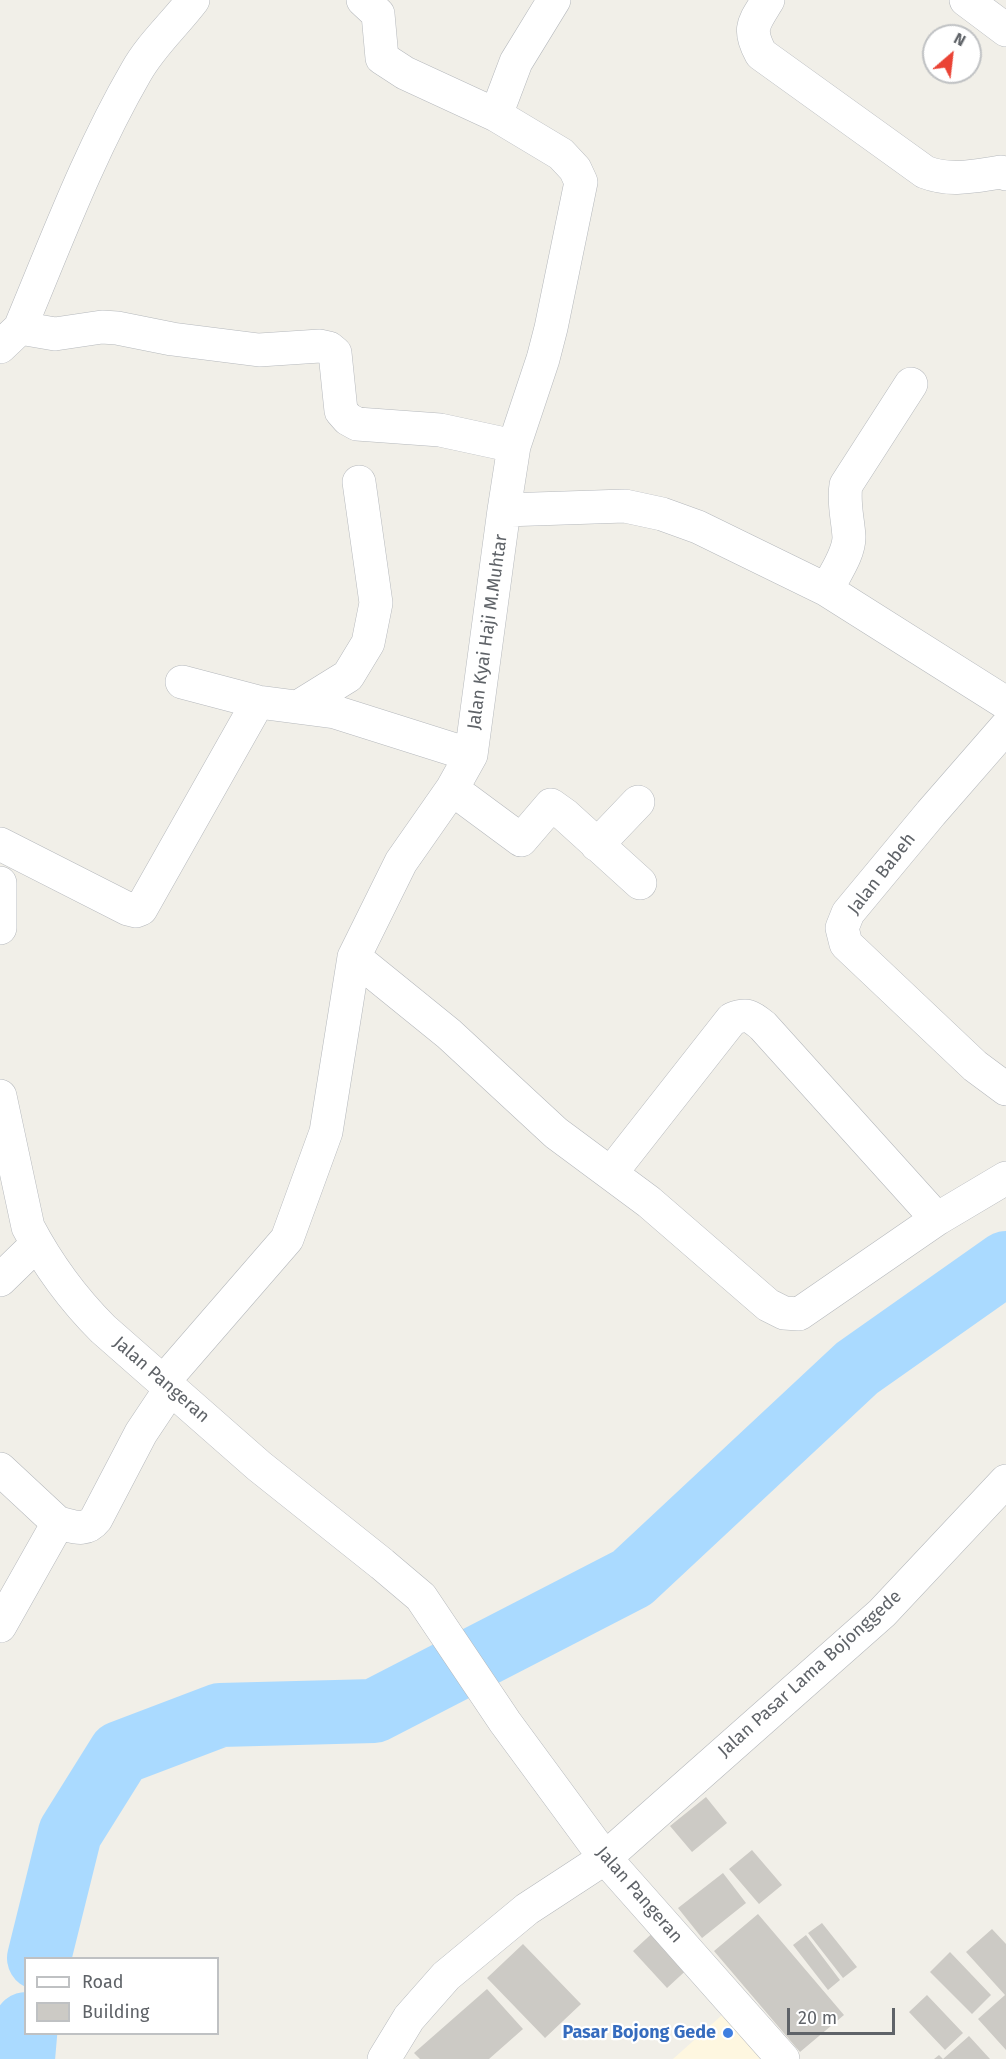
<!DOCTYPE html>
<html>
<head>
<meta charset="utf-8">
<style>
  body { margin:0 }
  #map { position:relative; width:1006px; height:2059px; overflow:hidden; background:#f1efe8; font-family:"Fira Sans",sans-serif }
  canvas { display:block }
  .legend { position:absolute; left:24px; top:1957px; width:195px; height:78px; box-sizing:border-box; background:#fff; border:2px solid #bfc1c3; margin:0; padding:8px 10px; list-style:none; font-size:18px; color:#5f6368 }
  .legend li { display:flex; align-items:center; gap:12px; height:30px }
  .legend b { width:30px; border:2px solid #bfc1c3 }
  .north { position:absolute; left:922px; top:24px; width:60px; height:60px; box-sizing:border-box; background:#fff; border:2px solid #bfc1c3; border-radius:50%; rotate:28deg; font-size:16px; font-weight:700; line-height:24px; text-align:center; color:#5f6368 }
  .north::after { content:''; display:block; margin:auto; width:21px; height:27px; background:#ea4335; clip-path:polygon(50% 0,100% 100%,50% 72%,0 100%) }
  .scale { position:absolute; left:787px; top:2008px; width:108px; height:27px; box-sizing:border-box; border:3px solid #5f6368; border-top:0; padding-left:8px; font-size:18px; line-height:21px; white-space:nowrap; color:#5f6368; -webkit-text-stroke:4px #fff; paint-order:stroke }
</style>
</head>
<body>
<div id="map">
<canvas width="1006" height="2059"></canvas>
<ul class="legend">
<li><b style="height:8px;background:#fff"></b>Road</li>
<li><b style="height:16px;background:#cccac5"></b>Building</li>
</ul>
<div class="north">N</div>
<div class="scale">20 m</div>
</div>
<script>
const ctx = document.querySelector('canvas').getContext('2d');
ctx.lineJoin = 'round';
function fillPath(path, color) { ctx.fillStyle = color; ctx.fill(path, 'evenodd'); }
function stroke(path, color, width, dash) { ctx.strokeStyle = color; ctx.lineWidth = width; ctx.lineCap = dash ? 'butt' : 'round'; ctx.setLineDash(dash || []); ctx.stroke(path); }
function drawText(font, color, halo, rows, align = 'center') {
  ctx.font = font + ' "Fira Sans",sans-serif'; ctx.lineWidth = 4.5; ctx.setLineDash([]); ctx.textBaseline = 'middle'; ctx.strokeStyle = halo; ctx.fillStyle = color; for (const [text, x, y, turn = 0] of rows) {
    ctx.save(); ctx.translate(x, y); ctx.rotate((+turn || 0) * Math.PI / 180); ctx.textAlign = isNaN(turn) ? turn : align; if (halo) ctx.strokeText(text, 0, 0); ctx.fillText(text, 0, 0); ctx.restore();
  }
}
fillPath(new Path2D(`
  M 730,2008 L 777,2059 L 673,2059 Z`), '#fef7e0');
stroke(new Path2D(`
  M 39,1958 L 70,1833 L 120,1753 L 220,1715 L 374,1711 L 632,1578 L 857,1368 L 1006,1263
  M 23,2059 L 26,2024`), '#aadaff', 64);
fillPath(new Path2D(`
  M 706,1797 L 727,1823 L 692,1852 L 670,1826 Z
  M 752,1850 L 782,1885 L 759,1904 L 729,1869 Z
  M 723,1873 L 746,1903 L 702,1938 L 678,1908 Z
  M 758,1914 L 844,2015 L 800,2052 L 714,1951 Z
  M 822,1923 L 857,1967 L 843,1978 L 808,1933 Z
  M 659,1927 L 693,1964 L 667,1988 L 633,1951 Z
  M 992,1929 L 1006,1944 L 1006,2050 L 978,2019 L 1005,1995 L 966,1952 Z
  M 806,1935 L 840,1980 L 828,1990 L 793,1945 Z
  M 523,1944 L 581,2004 L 545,2038 L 487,1978 Z
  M 950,1952 L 991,1995 L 972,2014 L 930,1972 Z
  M 487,1989 L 523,2029 L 489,2059 L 420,2059 L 414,2053 Z
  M 927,1995 L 963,2033 L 945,2050 L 909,2012 Z
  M 969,2036 L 990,2059 L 934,2059 L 939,2055 L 943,2059 Z`), '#cccac5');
const street = new Path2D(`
  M 363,0 L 378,14 L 382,58 L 405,73 L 496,115 L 561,154 L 575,169 L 581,182 L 551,328 L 543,359 L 514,446 L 504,510 L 625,506 L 662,514 L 698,527 L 827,590 L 1006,703
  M 768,0 C 754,23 747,28 761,54 L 925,172 C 951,182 974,176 1001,172 L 1006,174
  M 966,0 L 1006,30
  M 496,115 L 516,62 L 554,0
  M 20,328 C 56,242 89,153 136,72 C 151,45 174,25 193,0
  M 0,347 L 20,328 L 55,334 L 102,327 L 117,328 L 172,339 L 259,350 L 320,346 L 329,348 L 335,353 L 341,411 L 348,419 L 357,424 L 440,430 L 514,446
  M 827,590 C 834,574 849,555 849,537 C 848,519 843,503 846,485 L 911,384
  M 182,682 L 258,702 L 335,712 L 471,755
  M 298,707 L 348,676 L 368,643 L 376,603 L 359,482
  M 1006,727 L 931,813 L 848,913 L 842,928 L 846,944 L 975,1066 L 1006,1089
  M 452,789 L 521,840 L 551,805 L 565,815 L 640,883
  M 0,844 L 128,909 L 136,911 L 141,909 L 258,702
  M 597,845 L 638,802
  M 0,883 L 0,928
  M 354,957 L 449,1034 L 556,1133 L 649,1202 L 768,1305 L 784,1313 L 799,1314 L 937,1219 L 1006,1178
  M 0,1096 L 28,1227 C 48,1265 73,1299 103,1329 L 259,1466 L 382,1564 L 421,1597 L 505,1722 L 605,1858 L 783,2059
  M 611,1173 L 732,1019 C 747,1013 751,1016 763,1026 L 937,1219
  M 0,1280 L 37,1244
  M 163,1382 L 287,1239 L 326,1132 L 354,957 L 401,862 L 452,789 L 471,755 L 504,510
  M 0,1469 L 58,1523
  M 0,1626 L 58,1523 C 73,1526 85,1533 96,1519 L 141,1433 L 171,1388
  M 384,2059 L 409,2018 L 446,1976 L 527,1909 L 605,1858 L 882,1613 L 1006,1481`);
stroke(street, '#b5b8bc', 34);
stroke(street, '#fff', 33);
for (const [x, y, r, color] of [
  [728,2033,6,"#3f7fe0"]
]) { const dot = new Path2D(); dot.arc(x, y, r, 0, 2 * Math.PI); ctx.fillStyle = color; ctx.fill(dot); stroke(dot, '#fff', 2); }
drawText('18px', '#5f6368', '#fff', [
  ["Jalan Kyai Haji M.Muhtar",488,632,-82],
  ["Jalan Babeh",882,874,-52],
  ["Jalan Pangeran",161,1380,41],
  ["Jalan Pasar Lama Bojonggede",810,1674,-42],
  ["Jalan Pangeran",639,1895,49]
]);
drawText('bold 18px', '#366cbe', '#fff', [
  ["Pasar Bojong Gede",716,2033]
], 'right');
</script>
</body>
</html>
